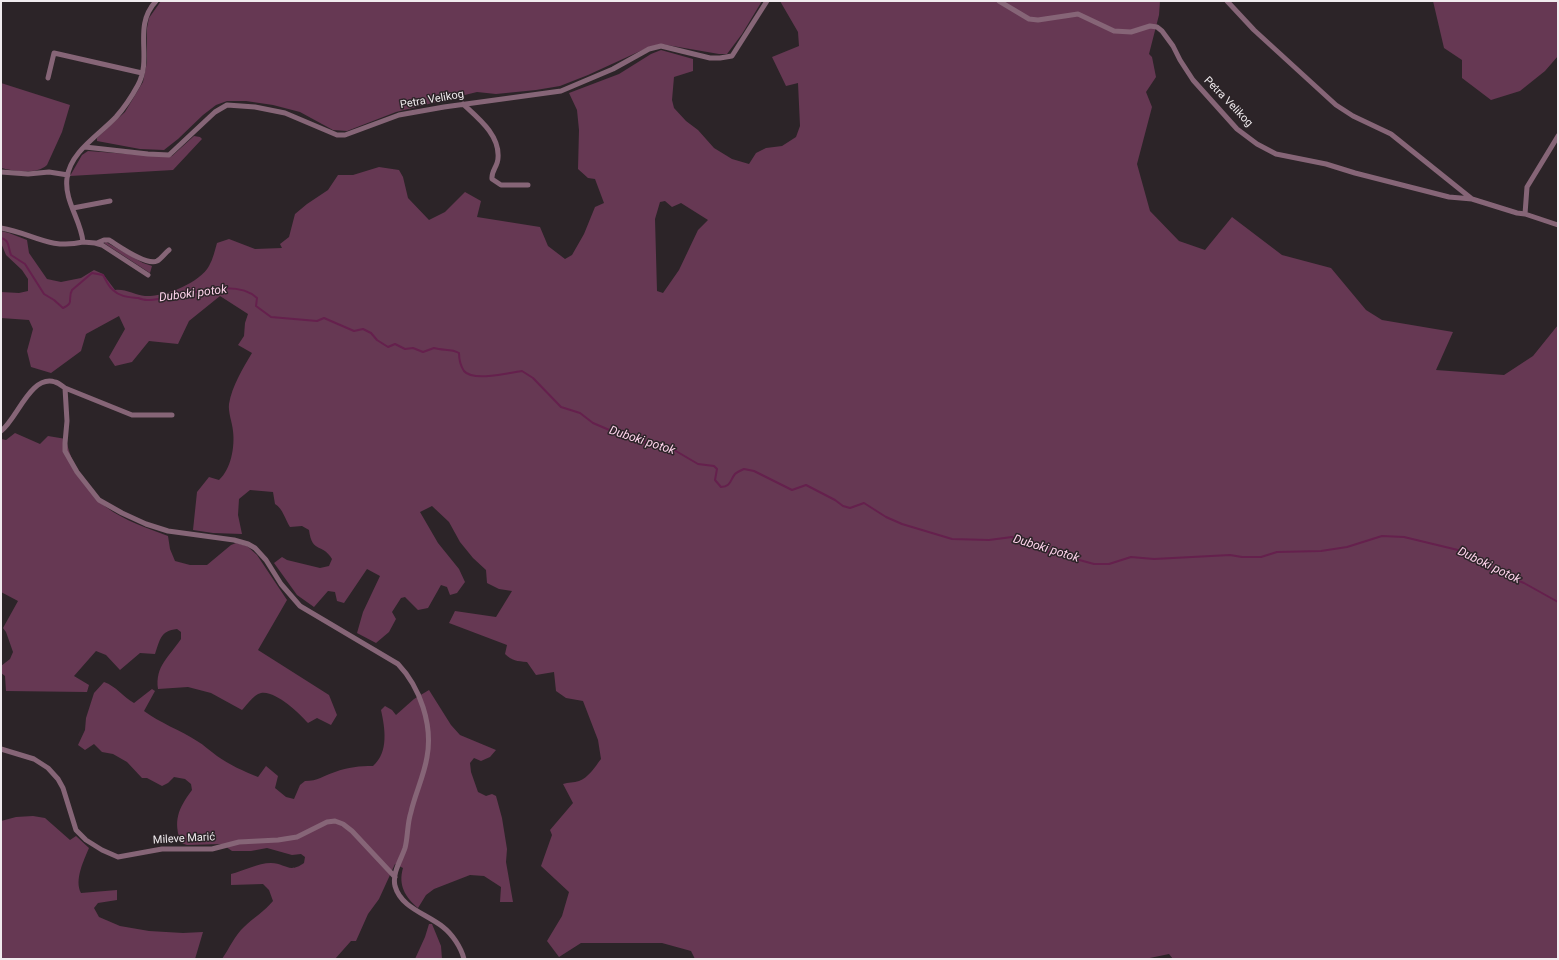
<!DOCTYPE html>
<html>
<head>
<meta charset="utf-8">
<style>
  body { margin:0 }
  #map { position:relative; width:1559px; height:960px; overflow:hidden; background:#2c2428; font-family:Roboto,sans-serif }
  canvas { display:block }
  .frame { position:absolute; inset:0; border:2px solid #f0ebee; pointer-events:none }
</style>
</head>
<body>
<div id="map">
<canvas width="1559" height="960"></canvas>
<div class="frame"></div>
</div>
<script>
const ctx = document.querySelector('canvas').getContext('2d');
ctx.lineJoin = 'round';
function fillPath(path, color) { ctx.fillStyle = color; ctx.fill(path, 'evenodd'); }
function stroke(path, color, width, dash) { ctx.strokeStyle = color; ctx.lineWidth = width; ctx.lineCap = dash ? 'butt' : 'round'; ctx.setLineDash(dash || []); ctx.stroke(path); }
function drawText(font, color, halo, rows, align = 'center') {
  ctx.font = font + ' Roboto,sans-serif'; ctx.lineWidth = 3; ctx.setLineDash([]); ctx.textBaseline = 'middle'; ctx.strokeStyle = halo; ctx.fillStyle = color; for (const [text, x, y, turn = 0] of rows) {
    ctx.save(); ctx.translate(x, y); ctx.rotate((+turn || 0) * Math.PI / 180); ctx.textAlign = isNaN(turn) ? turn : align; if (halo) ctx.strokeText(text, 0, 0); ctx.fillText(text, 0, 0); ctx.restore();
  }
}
fillPath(new Path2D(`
  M 161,1 L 762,1 L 742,34 L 727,54 L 719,54 L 661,44 L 649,47 L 588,75 L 560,86 L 536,90 L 496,94 L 477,92 L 396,112 L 347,131 L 333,130 L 300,112 L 273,105 L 246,101 L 227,101 L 216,105 L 203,115 L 178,139 L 164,150 L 140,149 L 97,141 L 97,138 L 125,112 L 143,82 L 147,62 L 147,28 L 149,18 Z
  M 780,1 L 1160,1 L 1159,15 L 1149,54 L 1152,57 L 1156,77 L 1146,92 L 1152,107 L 1137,164 L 1150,211 L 1179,241 L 1205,250 L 1232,217 L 1282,255 L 1331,268 L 1366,310 L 1382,320 L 1453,332 L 1436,370 L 1504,375 L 1533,356 L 1558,325 L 1558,959 L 1458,959 L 1457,958 L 1454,959 L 1173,959 L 1169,954 L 1145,959 L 695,959 L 691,951 L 662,943 L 581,943 L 559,957 L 547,941 L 562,916 L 569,892 L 541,866 L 552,835 L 550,830 L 573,803 L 563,784 C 568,782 574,783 579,781 C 588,778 595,767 601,759 L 598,740 L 583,701 L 566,698 L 556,691 L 554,672 L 536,675 L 527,662 C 517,661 512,661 505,654 L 507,645 L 449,623 L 455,611 L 496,617 L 512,591 L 499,589 L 487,583 L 486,570 L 473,558 L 460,542 L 449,522 L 432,506 L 420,512 L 438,543 L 459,569 L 465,582 L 457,593 L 450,595 L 447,587 L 441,585 L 428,608 L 418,610 L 405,597 L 401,598 L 392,612 L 396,619 L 389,632 L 376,643 L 357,633 L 363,612 L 380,576 L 367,569 L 344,603 L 337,601 L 335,592 L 328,591 L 314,607 L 297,595 L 274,563 L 282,557 L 287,560 L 320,568 L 329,566 L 332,559 C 323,543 312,554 309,530 L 302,526 L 290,527 C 285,519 283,509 275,504 L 273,492 L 250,490 L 239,499 L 238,515 L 242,534 L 213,533 L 193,530 L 197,492 L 209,477 L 219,480 C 231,469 235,447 233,431 C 232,422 228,412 229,404 C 232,386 243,368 252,353 L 238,345 L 244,336 L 245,323 L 248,314 L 220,296 L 189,321 L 178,344 L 149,341 L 132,362 L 115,366 L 109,357 L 125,329 L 119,316 L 86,334 L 81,351 L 51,373 L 31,367 L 27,351 L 33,329 L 29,320 L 1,318 L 1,292 L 19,293 L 28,291 L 28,279 L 22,270 L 6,255 L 1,243 L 1,231 L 9,233 L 27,240 L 29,253 L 47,279 L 61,282 L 81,278 L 94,270 L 103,274 L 115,290 C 123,288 136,295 145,296 C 164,297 200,283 209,266 C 213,259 215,250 217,243 L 229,239 L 255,249 L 282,248 L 280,244 L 289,237 L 295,214 L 307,204 L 328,190 L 338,175 L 353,175 L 379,167 L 399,170 L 403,177 L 408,198 L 429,220 L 445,212 L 465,192 L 481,201 L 477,217 L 540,227 L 548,246 L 565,259 L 572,255 L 584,234 L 595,207 L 604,203 L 595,179 L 588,178 L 578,169 L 579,130 L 577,110 L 569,93 L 619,74 L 651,54 L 661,50 L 693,59 L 693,71 L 674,77 L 672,100 L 674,108 L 686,121 L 698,130 L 714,148 L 732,159 L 749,164 L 756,153 L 766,148 L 782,146 L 796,137 L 800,126 L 798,83 L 786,86 L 772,57 L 799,46 L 798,32 ZM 665,201 L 672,207 L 681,203 L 708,220 L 698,230 L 679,270 L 663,293 L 657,291 L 655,219 L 660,202 Z
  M 1433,1 L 1558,1 L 1558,56 L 1545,71 L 1520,91 L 1491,100 L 1462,78 L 1462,60 L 1444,48 Z
  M 1,83 L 70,105 L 62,132 L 47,165 C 36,175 14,171 1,168 Z
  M 194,136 L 200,137 L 202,139 L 173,170 L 70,176 L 82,155 L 88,151 L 169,157 L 172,156 Z
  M 106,242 L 143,263 L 152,266 L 150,273 L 104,243 Z
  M 15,433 L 40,444 L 48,436 L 66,439 C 71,464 86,492 106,507 C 125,521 147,528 168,536 L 170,549 L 175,561 L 190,565 L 207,565 L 231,545 L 236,543 L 247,546 L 257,555 L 287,600 L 258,650 L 329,695 L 337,715 L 331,725 L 317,718 L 308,723 C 299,713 275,690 261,693 C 253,695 247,705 242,710 L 211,693 L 188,687 L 158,689 C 155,666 169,657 181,639 L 181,632 L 177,629 C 160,631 160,640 155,654 L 140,653 L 120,670 L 106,655 L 96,651 L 74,676 L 89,685 L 87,692 L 6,691 L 5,676 L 1,673 L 1,666 L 10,659 L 13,652 L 6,632 L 3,628 L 18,601 L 1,592 L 1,439 L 6,440 Z
  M 104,682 C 116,686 123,697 134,703 L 152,689 L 155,691 L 144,711 C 160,723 180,730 197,741 C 204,745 210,751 217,756 C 230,765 243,771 258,777 L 266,766 L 278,776 L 275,788 L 286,797 L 294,799 L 300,785 L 305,781 C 318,781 323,776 335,772 C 348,767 360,766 373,766 C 389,752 385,728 381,710 L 385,706 L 392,710 L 396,715 L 414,699 L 429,690 L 451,725 L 460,735 L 496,750 L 490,757 L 481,761 L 474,758 L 470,763 L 471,772 L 478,792 L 486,796 L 492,794 L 496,796 L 502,818 L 507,849 L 506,862 L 513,902 L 500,902 L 501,887 L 484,876 L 470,875 L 434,889 L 426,895 L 418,908 C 405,897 398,885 403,868 L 395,864 L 379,899 L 368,914 L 356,941 L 351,941 L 335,959 L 222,959 C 229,949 235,935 244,927 C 253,918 265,911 273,901 L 269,890 L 263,884 L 231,885 L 231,874 C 243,871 258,863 271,863 C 285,863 289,874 304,863 L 305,857 L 301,854 L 292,855 L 267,848 L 251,851 L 232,851 L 222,844 L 187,845 L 181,843 C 173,821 178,809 192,790 L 191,784 L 185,779 L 174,777 L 168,783 L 162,786 L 147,778 L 142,778 L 127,762 L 113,754 L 102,752 L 94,744 L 85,750 L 78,745 L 85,730 L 86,718 L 94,693 Z
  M 33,816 L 45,818 L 70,840 L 76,836 L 89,848 C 84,860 74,880 81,893 L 117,890 L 117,900 L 98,903 L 94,908 L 99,917 L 120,926 L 149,931 L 183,933 L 203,932 L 195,959 L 1,959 L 1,821 L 16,817 Z
  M 429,924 L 432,924 L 441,946 L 442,959 L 415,959 L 425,937 Z`), '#663853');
stroke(new Path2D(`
  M 1,238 C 10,240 8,248 11,255 L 25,264 L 44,294 L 54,300 L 63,308 C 75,303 67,299 72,290 L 92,273 L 103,275 C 106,280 108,286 113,290 C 120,297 129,297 138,298 C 141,299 144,300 147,300 C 177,300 233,275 257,298 L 256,306 L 271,317 L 317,321 L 324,318 L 354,331 L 363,329 L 371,333 L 377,340 L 388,347 L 395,344 L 405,349 L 413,348 L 423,352 L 434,348 C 443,351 451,348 459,353 C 459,359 460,365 464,371 C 473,382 509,373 522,371 L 533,378 L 561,407 L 580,413 L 593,423 L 614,432 L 624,432 L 649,444 L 658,444 L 669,447 L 698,464 L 714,466 L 717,469 L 715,480 L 721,487 C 731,487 730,480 735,474 C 737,472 742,470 744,469 L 754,471 L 792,490 L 806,485 L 835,500 L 843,506 L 850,508 L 864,503 L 886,517 L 902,524 L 952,539 L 989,540 L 1012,537 L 1039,549 L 1094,564 L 1109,564 L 1131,557 L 1154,559 L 1230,555 L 1242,557 L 1261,557 L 1277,552 L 1321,551 L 1347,547 L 1382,536 L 1404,537 L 1462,551 L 1489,569 L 1524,583 L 1558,602`), '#65204d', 2);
stroke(new Path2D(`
  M 999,1 L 1029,19 L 1038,20 L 1078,14 L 1114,31 L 1131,32 L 1150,26 L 1157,27 L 1162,31 L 1173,46 L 1180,60 L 1193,80 L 1237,129 L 1257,144 L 1276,154 L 1326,164 L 1355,173 L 1449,197 L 1472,199
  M 1227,1 L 1254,30 L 1336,105 L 1353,116 L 1391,134 L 1472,199 L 1517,213 L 1525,214 L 1558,225
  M 48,78 L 54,53 L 142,73
  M 463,104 C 478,118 500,135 498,158 C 498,166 491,171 492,179 L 501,185 L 528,185
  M 85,147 L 148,154 L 169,155 L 215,112 L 227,105 L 255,107 L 285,113 L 337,135 L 345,135 L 399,115 L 444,107 L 561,91 L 613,69 L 649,49 L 661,46 L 710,58 L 720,58 L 732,56 L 767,1
  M 1,172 L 28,174 L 49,172 L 68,175
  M 73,208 L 110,201
  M 1525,214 L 1527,187 L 1558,136
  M 1,228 C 32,233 49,250 83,242 C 81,220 64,201 67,178 C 70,152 99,135 116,117 C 124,108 132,96 138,85 C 153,57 132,27 156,1
  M 83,242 L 95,243 L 102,245 L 148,275
  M 97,243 L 104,240 L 109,240 C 119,246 146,266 157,261 C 161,259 165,253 169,250
  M 65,388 L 132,415 L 172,415
  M 1,431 C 17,419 31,374 55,382 C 59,383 62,386 65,388 L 67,421 L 65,443 L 65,451 L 77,472 L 99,500 L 122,513 L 146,524 L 168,531 L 234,540 L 248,544 L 255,548 L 266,560 L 281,584 L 300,606 L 398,664 C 420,687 433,725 427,757 C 424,776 415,794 411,812 C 407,824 408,837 405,848 C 401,860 392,873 395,886 C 401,908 427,914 443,927 C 452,934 461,947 464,959
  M 1,749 L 34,759 L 48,768 L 58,779 L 63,788 L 76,830 L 86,840 L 102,850 L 118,857 L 162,849 L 212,849 L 239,842 L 278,840 L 297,837 L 327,822 L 335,821 L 343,824 L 352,831 L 395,877`), '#866577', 5);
drawText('11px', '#f0ebee', '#2c2428', [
  ["Petra Velikog",432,100,-10],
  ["Petra Velikog",1228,102,46],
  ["Mileve Marić",184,839,-3]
]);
drawText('italic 12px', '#fdd2ea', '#2c2428', [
  ["Duboki potok",193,294,-7],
  ["Duboki potok",642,441,18],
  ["Duboki potok",1046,549,17],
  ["Duboki potok",1489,566,26]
]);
</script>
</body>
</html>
